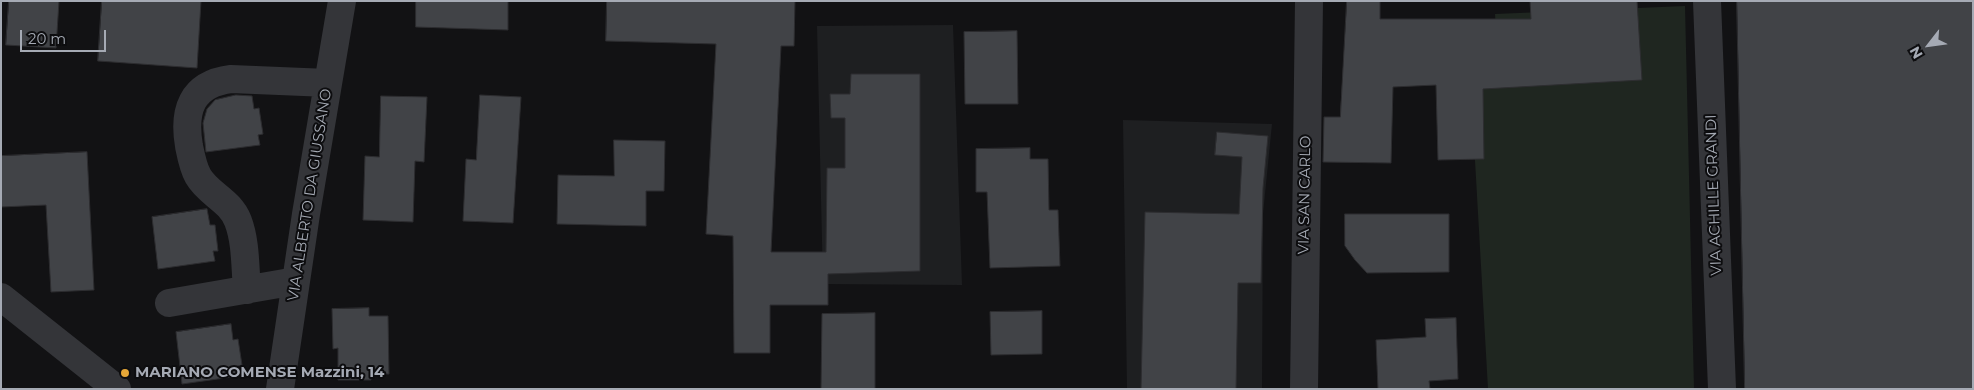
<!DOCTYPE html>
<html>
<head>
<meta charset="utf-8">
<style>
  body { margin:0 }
  #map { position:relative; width:1974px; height:390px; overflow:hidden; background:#121214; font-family:Montserrat,sans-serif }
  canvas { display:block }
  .frame { position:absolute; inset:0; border:2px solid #a5aab4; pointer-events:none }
  .north { position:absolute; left:1904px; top:20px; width:50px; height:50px; -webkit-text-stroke:4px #0d0d0f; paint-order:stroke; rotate:240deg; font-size:14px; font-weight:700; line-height:20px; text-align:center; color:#a5aab4 }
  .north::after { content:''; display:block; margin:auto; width:18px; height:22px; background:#a5aab4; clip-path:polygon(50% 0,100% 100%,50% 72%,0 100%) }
  .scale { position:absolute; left:20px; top:30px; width:86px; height:22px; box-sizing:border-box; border:2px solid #a5aab4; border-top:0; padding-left:6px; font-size:15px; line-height:18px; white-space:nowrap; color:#a5aab4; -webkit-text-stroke:4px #0d0d0f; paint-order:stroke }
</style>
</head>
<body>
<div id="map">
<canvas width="1974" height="390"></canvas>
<div class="frame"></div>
<div class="north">N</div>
<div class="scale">20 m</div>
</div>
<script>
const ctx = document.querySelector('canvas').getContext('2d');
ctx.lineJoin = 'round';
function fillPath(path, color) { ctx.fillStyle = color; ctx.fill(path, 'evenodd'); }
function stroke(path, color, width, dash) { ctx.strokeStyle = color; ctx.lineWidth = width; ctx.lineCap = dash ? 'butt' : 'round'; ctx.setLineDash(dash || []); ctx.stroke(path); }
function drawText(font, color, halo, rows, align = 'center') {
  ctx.font = font + ' Montserrat,sans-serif'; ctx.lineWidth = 4; ctx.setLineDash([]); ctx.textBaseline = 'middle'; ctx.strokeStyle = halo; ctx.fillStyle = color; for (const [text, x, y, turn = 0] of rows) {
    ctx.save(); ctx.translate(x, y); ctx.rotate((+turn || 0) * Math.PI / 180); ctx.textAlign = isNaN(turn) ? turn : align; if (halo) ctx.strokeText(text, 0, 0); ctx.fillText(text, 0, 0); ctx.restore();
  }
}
fillPath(new Path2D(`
  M 953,25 L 962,285 L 823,284 L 817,26 Z
  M 1123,120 L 1272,124 L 1263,214 L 1262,389 L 1127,389 Z`), '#1e1f21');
fillPath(new Path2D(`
  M 1685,6 L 1694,389 L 1488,389 L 1471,90 L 1499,86 L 1495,14 Z`), '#1f2620');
const building = new Path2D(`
  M 9,1 L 59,1 L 56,48 L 6,45 Z
  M 102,1 L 201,1 L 197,68 L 98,61 Z
  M 416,1 L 508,1 L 508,30 L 416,27 Z
  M 607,1 L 795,1 L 794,46 L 781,46 L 771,252 L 826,252 L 827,168 L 845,168 L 845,118 L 831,118 L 830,94 L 850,94 L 851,74 L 920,74 L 920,271 L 828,274 L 828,305 L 770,305 L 770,353 L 734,353 L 733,236 L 706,234 L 716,44 L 606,41 Z
  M 1347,1 L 1380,1 L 1380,19 L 1531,19 L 1530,1 L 1637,1 L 1642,80 L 1483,89 L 1484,159 L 1438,160 L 1436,85 L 1393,87 L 1391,163 L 1323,162 L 1324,117 L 1340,117 Z
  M 1737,1 L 1973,1 L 1973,389 L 1745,389 Z
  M 1017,31 L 1018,104 L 965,104 L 964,32 Z
  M 236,95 L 252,96 L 254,109 L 259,108 L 263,134 L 258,135 L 260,145 L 206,152 L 203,123 L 207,109 L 215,100 Z
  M 480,95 L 521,97 L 513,223 L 463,221 L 466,159 L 476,160 Z
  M 381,96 L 427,97 L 424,162 L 415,161 L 413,222 L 363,220 L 365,156 L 379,157 Z
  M 1217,132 L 1268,136 L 1263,188 L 1261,283 L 1238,283 L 1236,389 L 1141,389 L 1145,212 L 1239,214 L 1242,157 L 1215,155 Z
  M 614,140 L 665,141 L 664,191 L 646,191 L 646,226 L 557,224 L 558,175 L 614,176 Z
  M 1030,148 L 1030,159 L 1048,159 L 1049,210 L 1058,210 L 1060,266 L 990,268 L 987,192 L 976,192 L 976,149 Z
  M 87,152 L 94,290 L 51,292 L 46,205 L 1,207 L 1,156 Z
  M 207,209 L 210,225 L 215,225 L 218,251 L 213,251 L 215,261 L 158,269 L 152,217 Z
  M 1345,214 L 1449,214 L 1449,272 L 1367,273 L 1355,260 L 1345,246 Z
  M 369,308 L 369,316 L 388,316 L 389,374 L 370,374 L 371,380 L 338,380 L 338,348 L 333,349 L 332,309 Z
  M 1042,311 L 1042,354 L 991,355 L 990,312 Z
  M 875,313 L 875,389 L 821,389 L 822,314 Z
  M 1456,318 L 1458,379 L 1429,381 L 1430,389 L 1378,389 L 1376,340 L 1426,337 L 1425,319 Z
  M 231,324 L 233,340 L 238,339 L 242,365 L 238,366 L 239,376 L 182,384 L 176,332 Z`);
fillPath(building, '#414347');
stroke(building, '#2d2d30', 1);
stroke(new Path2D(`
  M 1707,1 L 1722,389
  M 247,290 C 245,267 246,242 238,221 C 230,200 208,194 198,176 C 193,167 191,156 189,146 C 183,111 191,84 231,79 L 328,83
  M 1,297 L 117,389
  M 169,303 L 296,281
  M 280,389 L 306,214 L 342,1
  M 1304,389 L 1309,1`), '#343539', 28);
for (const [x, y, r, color] of [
  [125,373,5,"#e6a738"]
]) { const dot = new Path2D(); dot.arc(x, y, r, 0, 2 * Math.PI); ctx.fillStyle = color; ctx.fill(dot); stroke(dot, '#0d0d0f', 2); }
drawText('15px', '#a5aab4', '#0d0d0f', [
  ["VIA ALBERTO DA GIUSSANO",310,195,-81],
  ["VIA SAN CARLO",1305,195,-89],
  ["VIA ACHILLE GRANDI",1714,195,-92]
]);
drawText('bold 15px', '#a5aab4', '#0d0d0f', [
  ["MARIANO COMENSE Mazzini, 14",135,373]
], 'left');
</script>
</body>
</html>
